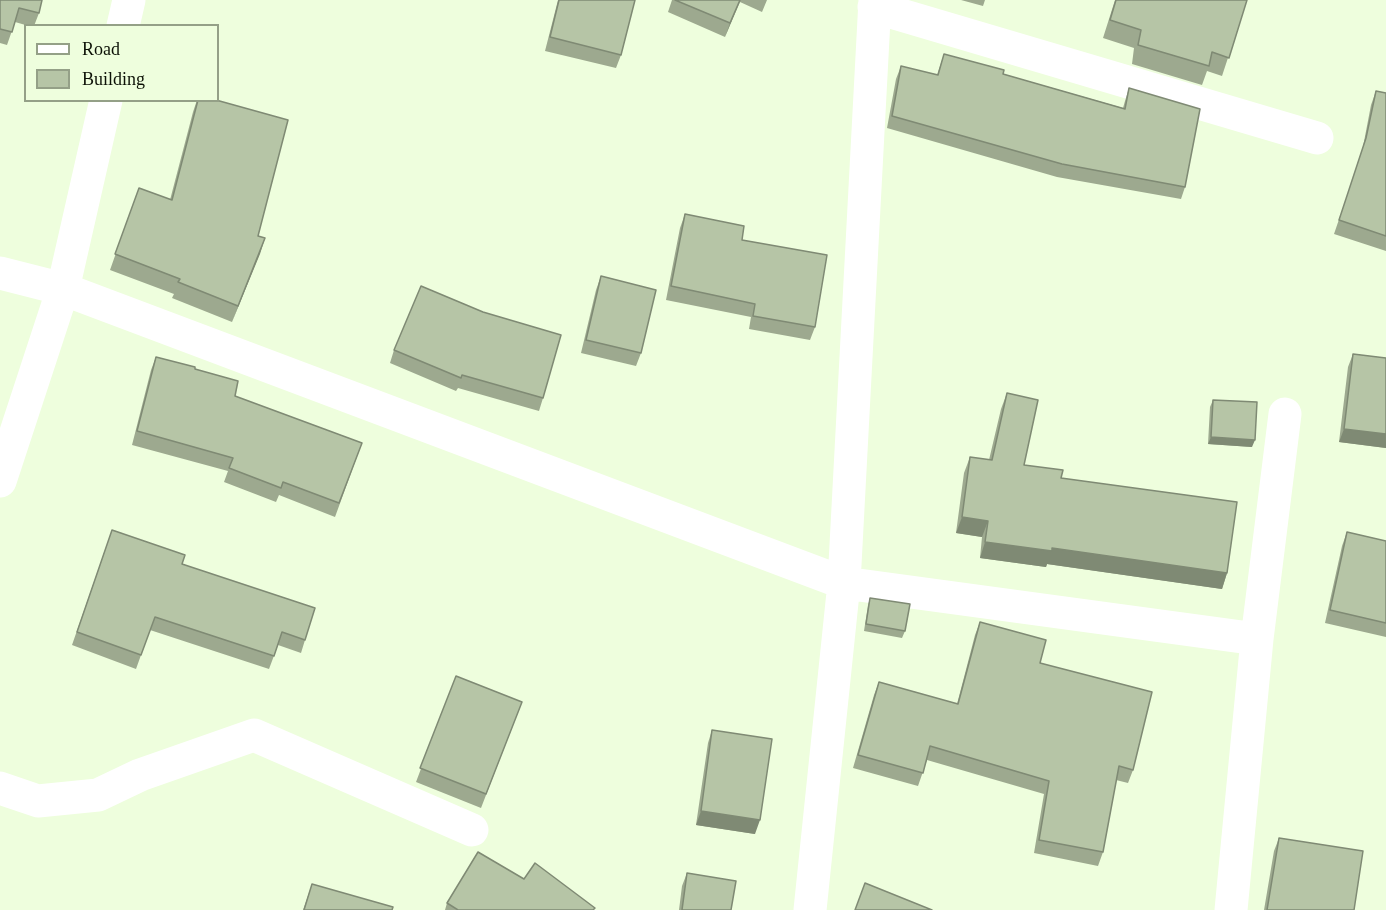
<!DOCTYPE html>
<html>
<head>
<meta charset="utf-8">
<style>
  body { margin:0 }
  #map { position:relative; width:1386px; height:910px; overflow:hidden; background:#eefedd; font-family:Georgia,serif }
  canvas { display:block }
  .legend { position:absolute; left:24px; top:24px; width:195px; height:78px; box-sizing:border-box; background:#eefedd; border:2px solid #94a087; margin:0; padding:8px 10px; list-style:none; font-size:18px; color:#0d1207 }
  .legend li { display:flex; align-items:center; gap:12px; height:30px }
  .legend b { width:30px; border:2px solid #94a087 }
</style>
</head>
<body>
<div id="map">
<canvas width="1386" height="910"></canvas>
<ul class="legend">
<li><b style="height:8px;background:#fff"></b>Road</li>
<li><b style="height:16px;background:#b6c5a6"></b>Building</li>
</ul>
</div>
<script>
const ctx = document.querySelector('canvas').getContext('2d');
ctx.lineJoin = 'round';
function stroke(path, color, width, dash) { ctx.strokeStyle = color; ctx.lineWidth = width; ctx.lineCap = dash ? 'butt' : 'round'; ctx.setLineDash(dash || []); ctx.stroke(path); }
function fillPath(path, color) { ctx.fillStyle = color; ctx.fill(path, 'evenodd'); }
stroke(new Path2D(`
  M 874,7 L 1317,138
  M 123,26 L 129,0
  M 0,273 L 63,289 L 106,100
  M 0,481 L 63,289 L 844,583 L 1257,639
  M 0,788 L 38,801 L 98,795 L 140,775 L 254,735 L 472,830
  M 810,910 L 844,583 L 875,0
  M 1231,910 L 1257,639 L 1285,414`), '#fff', 33);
fillPath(new Path2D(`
  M 0,0 L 39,13 L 34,26 L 29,26 L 15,22 L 7,45 L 0,43 Z
  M 558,0 L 635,0 L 621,55 L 616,68 L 545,51 Z
  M 672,0 L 767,0 L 762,12 L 740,2 L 725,37 L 668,12 Z
  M 961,0 L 985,0 L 983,6 Z
  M 1115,0 L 1247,0 L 1222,76 L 1207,71 L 1202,85 L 1132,64 L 1134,48 L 1103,38 Z
  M 944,54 L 1003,74 L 1123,108 L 1125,101 L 1129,88 L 1185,187 L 1181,199 L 1057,177 L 887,128 L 896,79 L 901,66 L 937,75 Z
  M 1376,91 L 1386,93 L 1386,251 L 1334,234 L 1362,152 L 1371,105 Z
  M 197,100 L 258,236 L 265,238 L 232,322 L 172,298 L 174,294 L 110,270 L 139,188 L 170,200 L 193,112 Z
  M 685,214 L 742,240 L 815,327 L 810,340 L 749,329 L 751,317 L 666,300 L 680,228 Z
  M 601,276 L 641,353 L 636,366 L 581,353 L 596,290 Z
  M 394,350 L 543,398 L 539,411 L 458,388 L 456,391 L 390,363 Z
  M 1353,354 L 1386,358 L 1386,448 L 1339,442 L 1348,367 Z
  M 156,357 L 195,369 L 235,396 L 362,443 L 335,517 L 279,495 L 276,502 L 224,482 L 228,471 L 132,445 L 151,370 Z
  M 1007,393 L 1024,465 L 1061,478 L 1227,573 L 1222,589 L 1047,564 L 1046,567 L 980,558 L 982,537 L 956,533 L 964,473 L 970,457 L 989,460 L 1001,409 Z
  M 1213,400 L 1252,447 L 1208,444 L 1210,407 Z
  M 112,530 L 182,564 L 305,640 L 301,653 L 278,645 L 269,669 L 150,630 L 136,669 L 72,645 Z
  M 1347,532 L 1386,541 L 1386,637 L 1325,623 L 1342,546 Z
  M 870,598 L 905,631 L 902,638 L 864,631 L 868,605 Z
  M 980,622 L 1040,663 L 1133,770 L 1128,783 L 1116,780 L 1103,852 L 1098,866 L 1034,853 L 1044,794 L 927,760 L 918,786 L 853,768 L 874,695 L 879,682 L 957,704 L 975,635 Z
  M 456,676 L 522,702 L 481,808 L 416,782 Z
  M 712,730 L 755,834 L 696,825 L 708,743 Z
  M 1279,838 L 1354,910 L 1264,910 L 1274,851 Z
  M 687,873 L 731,910 L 679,910 L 682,886 Z
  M 524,879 L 594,910 L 445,910 L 447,903 Z
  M 312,884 L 392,910 L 303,910 Z`), '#9da98f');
fillPath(new Path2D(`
  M 740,0 L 725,37 L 730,23 Z
  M 265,238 L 260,254 L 232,322 L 238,306 Z
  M 1344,429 L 1386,434 L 1386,448 L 1339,442 Z
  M 1211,437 L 1255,440 L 1252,447 L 1208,444 Z
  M 962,517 L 988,521 L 982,537 L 956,533 Z
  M 985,542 L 1052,548 L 1227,573 L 1222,589 L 1047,564 L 1046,567 L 980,558 Z
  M 701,811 L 760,820 L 755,834 L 696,825 Z`), '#7f8a74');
const building = new Path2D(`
  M 0,0 L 42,0 L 39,13 L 19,8 L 12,32 L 0,29 Z
  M 559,0 L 635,0 L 621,55 L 550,37 Z
  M 675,0 L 740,0 L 730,23 Z
  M 1116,0 L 1247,0 L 1229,58 L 1212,52 L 1209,66 L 1138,45 L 1141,30 L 1110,20 Z
  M 944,54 L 1004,70 L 1003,74 L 1125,109 L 1129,88 L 1200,109 L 1185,187 L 1062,164 L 892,116 L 901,66 L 938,75 Z
  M 1376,91 L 1386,93 L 1386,236 L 1339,220 L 1366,138 Z
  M 198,100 L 216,100 L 288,120 L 258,236 L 265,238 L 238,306 L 178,282 L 180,279 L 115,254 L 139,188 L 172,200 Z
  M 685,214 L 744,226 L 742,240 L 827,255 L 815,327 L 753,316 L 755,304 L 671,286 Z
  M 601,276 L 656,290 L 641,353 L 586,340 Z
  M 421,286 L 483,312 L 561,335 L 543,398 L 462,375 L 461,378 L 394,350 Z
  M 1353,354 L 1386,358 L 1386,434 L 1344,429 Z
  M 156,357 L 195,367 L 195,369 L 238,381 L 235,396 L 362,443 L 339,503 L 283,482 L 281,488 L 229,468 L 233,458 L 137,431 Z
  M 1007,393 L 1038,400 L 1024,465 L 1063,470 L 1061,478 L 1237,502 L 1227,573 L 1052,548 L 1052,551 L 985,542 L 988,521 L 962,517 L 970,457 L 992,460 Z
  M 1213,400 L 1257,402 L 1255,440 L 1211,437 Z
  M 112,530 L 185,555 L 182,564 L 315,608 L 305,640 L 282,632 L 274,656 L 155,617 L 141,655 L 77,632 Z
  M 1347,532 L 1386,541 L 1386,623 L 1330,610 Z
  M 870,598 L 910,604 L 905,631 L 866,624 Z
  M 980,622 L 1046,640 L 1040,663 L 1152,692 L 1133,770 L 1119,766 L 1103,852 L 1039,840 L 1049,781 L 930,746 L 923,773 L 858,755 L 879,682 L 958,704 Z
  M 456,676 L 522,702 L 486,794 L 420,768 Z
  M 712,730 L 772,739 L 760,820 L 701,811 Z
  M 1279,838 L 1363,851 L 1354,910 L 1267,910 Z
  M 478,852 L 524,879 L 535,863 L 595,908 L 593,910 L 458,910 L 447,903 Z
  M 687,873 L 736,881 L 731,910 L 682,910 Z
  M 865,883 L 932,910 L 855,910 Z
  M 312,884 L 393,907 L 392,910 L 304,910 Z`);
fillPath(building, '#b6c5a6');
stroke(building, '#7f8a74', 1.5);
</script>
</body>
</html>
